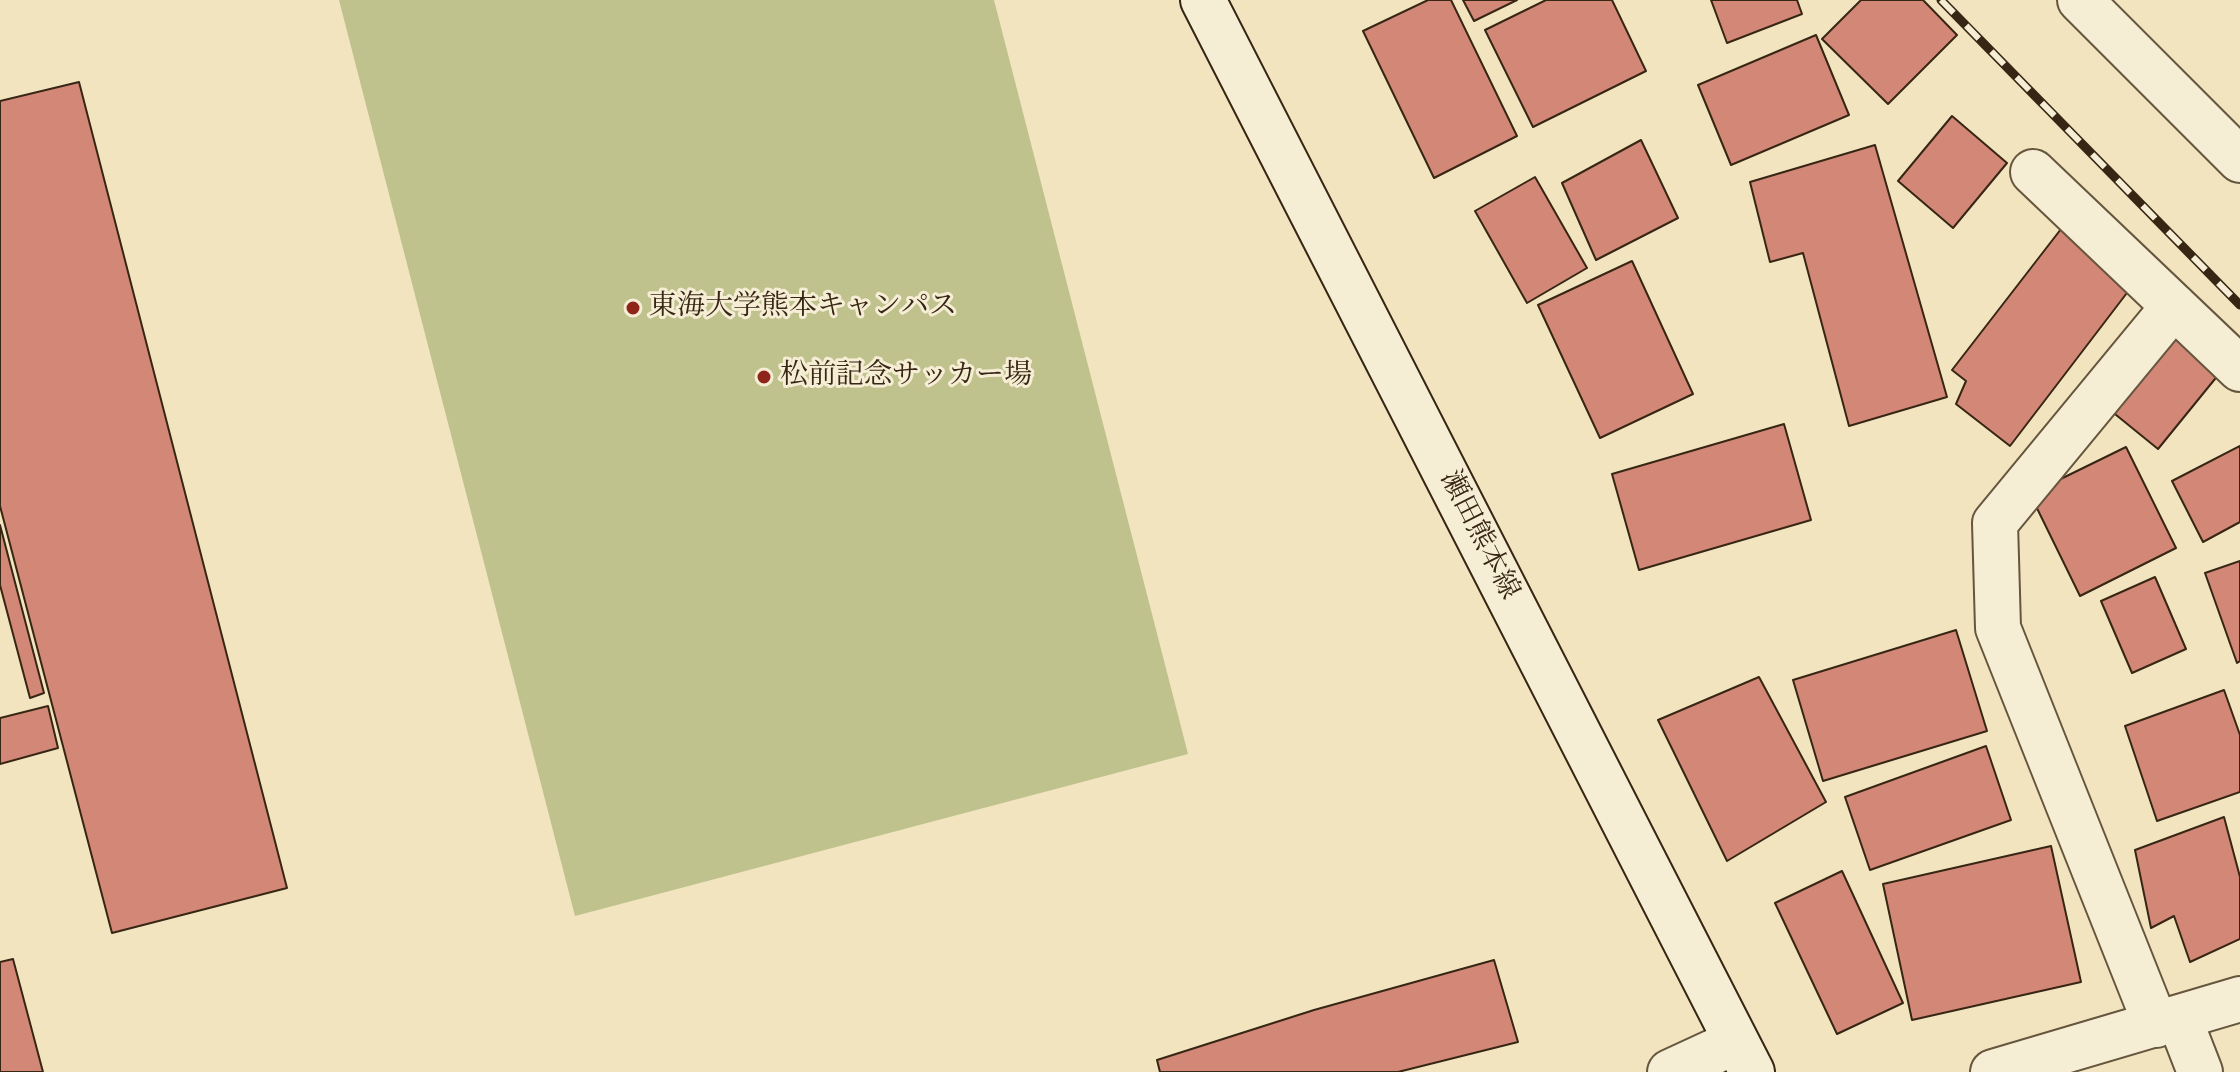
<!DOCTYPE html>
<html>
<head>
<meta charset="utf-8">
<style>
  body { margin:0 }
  canvas { display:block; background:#f1e4bf }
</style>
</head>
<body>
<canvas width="2240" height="1072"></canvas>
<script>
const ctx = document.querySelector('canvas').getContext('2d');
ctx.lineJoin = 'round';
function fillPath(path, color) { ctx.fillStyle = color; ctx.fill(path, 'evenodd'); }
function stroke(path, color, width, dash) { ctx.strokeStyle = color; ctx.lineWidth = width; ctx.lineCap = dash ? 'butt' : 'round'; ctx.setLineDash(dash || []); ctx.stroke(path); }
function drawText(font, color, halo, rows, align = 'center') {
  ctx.font = font + ' "IM FELL English","Noto Serif JP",serif'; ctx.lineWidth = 6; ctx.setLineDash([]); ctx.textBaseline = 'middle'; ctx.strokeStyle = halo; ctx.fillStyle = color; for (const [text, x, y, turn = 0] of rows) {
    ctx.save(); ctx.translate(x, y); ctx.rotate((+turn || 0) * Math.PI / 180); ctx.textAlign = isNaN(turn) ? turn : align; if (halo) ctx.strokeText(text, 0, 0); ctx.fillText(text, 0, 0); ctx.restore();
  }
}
fillPath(new Path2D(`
  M 339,0 L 994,0 L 1188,754 L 575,916 Z`), '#c0c28e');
const building = new Path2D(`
  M 1428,0 L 1451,0 L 1517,136 L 1434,178 L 1363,31 Z
  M 1463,0 L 1517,0 L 1474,21 Z
  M 1546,0 L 1612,0 L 1646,71 L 1533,127 L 1485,30 Z
  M 1711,0 L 1797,0 L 1802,14 L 1727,43 Z
  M 1861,0 L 1923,0 L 1957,35 L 1888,104 L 1822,39 Z
  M 1816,35 L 1849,115 L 1731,165 L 1698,85 Z
  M 79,82 L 287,888 L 112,933 L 0,506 L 0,101 Z
  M 1952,116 L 2007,163 L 1953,228 L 1898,181 Z
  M 1641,140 L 1678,218 L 1596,260 L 1562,183 Z
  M 1875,145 L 1947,397 L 1849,426 L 1803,253 L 1770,262 L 1750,182 Z
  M 1535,177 L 1587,268 L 1527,303 L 1475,211 Z
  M 2061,229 L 2133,285 L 2010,446 L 1956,404 L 1966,381 L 1952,370 Z
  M 1632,261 L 1693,394 L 1600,438 L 1538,305 Z
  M 2171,335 L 2219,374 L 2158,449 L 2110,410 Z
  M 1784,424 L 1811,520 L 1639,570 L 1612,474 Z
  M 2240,446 L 2240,522 L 2203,542 L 2172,481 Z
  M 2126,447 L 2176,548 L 2080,596 L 2030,494 Z
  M 0,525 L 44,693 L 30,698 L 0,585 Z
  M 2240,561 L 2240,661 L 2237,663 L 2205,573 Z
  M 2155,577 L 2186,649 L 2132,673 L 2101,601 Z
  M 1956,630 L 1987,731 L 1823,781 L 1793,680 Z
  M 1759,677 L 1826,802 L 1727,861 L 1658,720 Z
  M 2224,690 L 2240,735 L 2240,792 L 2157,821 L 2125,726 Z
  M 48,706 L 58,748 L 0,764 L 0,718 Z
  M 1986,746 L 2011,820 L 1870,870 L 1845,797 Z
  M 2224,817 L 2240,877 L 2240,939 L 2190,962 L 2174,916 L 2151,928 L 2135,850 Z
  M 2051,846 L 2081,982 L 1912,1020 L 1883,884 Z
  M 1842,871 L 1903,1003 L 1837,1034 L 1775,903 Z
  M 13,959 L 43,1072 L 0,1072 L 0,962 Z
  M 1494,960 L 1518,1042 L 1398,1072 L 1160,1072 L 1157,1060 L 1314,1010 Z`);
fillPath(building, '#d38777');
stroke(building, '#372613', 2);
const minor = new Path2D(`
  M 2033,172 L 2240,369
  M 2179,1018 L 2200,1072
  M 2156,1025 L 1998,628 L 1995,523 L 2174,306
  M 1670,1072 L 1735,1042
  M 1993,1072 L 2240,999`);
const tertiary = new Path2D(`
  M 2080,0 L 2240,160`);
const secondary = new Path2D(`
  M 1203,0 L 1752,1072`);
stroke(minor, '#66563e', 48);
stroke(tertiary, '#66563e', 48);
stroke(secondary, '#372613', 48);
stroke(minor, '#f6edd5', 44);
stroke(tertiary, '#f6edd5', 44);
stroke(secondary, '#f6edd5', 44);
const rail = new Path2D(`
  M 1941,0 L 2240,305`);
stroke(rail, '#372613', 9);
stroke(rail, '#f6edd5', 6, [18]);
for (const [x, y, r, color] of [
  [633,308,8,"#8f2418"],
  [764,377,8,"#8f2418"]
]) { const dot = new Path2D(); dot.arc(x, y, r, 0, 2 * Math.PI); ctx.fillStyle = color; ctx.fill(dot); stroke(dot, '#f6edd5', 3); }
drawText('28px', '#372613', '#f6edd5', [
  ["東海大学熊本キャンパス",649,308],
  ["松前記念サッカー場",780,377]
], 'left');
drawText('28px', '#372613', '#f6edd5', [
  ["瀬田熊本線",1478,536,63]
]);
</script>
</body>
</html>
